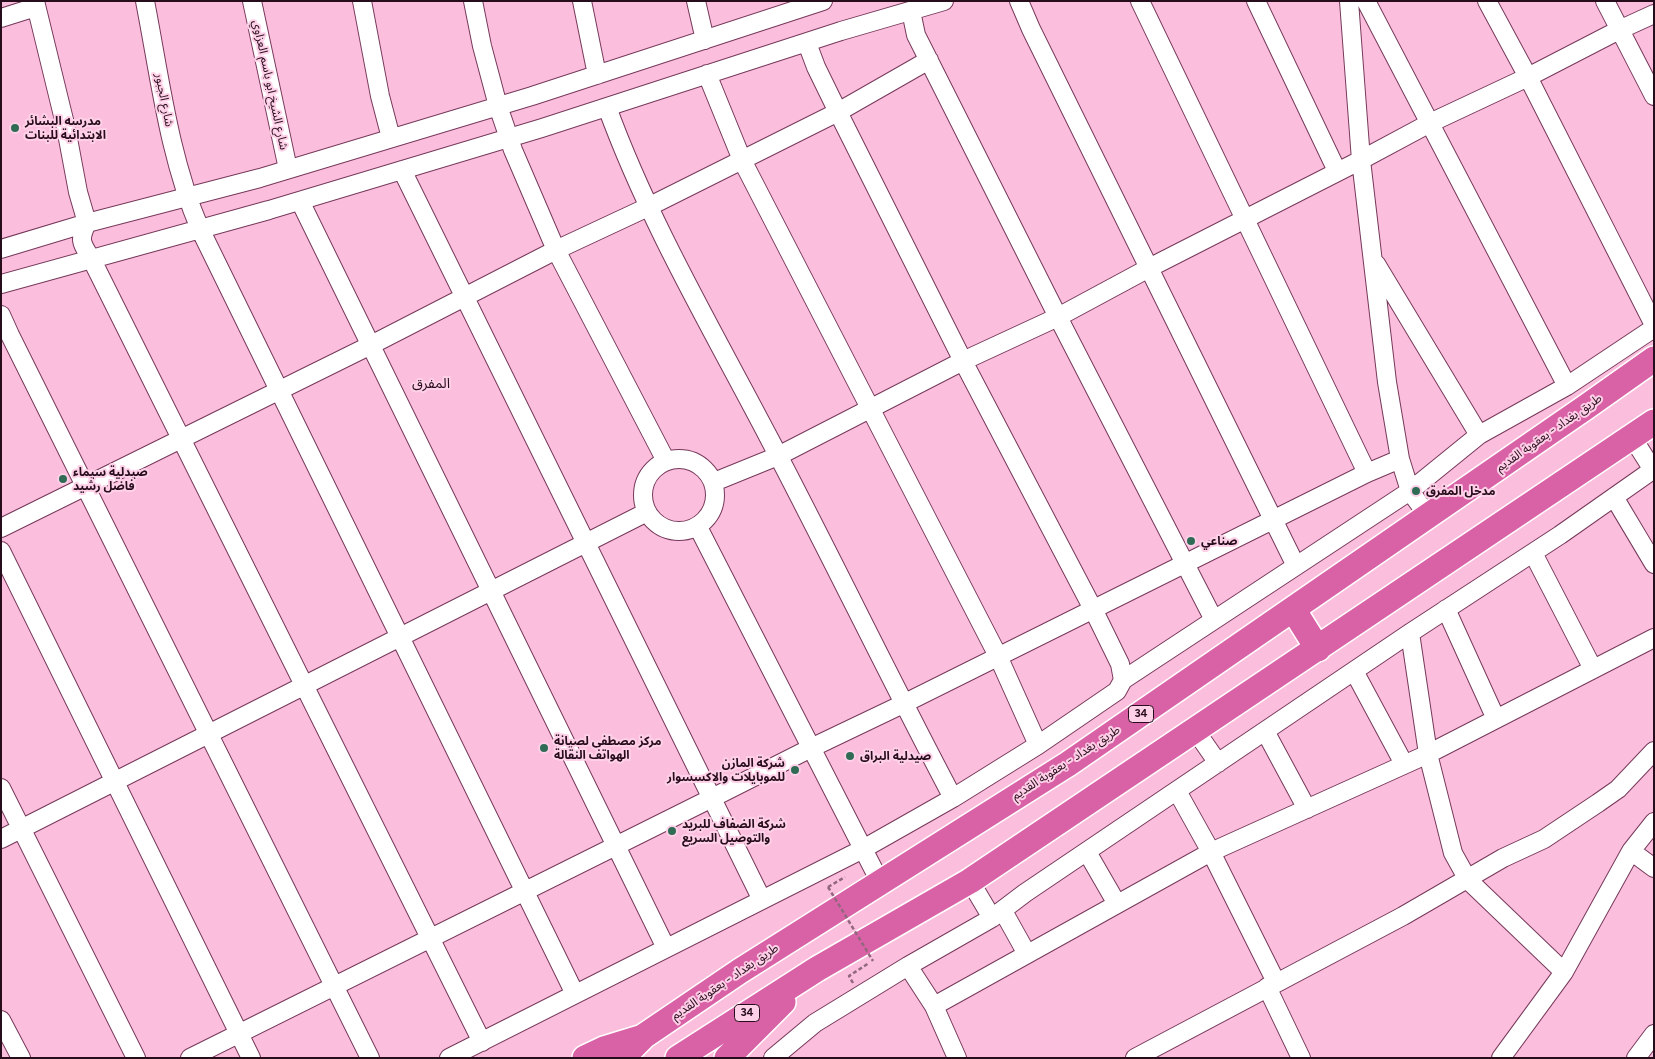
<!DOCTYPE html>
<html>
<head>
<meta charset="utf-8">
<style>
  body { margin:0 }
  #map { position:relative; width:1655px; height:1059px; overflow:hidden; background:#fbbfdd; font-family:Figtree,sans-serif }
  canvas { display:block }
  .frame { position:absolute; inset:0; border:2px solid #270d1c; pointer-events:none }
</style>
</head>
<body>
<div id="map">
<canvas width="1655" height="1059"></canvas>
<div class="frame"></div>
</div>
<script>
const ctx = document.querySelector('canvas').getContext('2d');
ctx.lineJoin = 'round';
function stroke(path, color, width, dash) { ctx.strokeStyle = color; ctx.lineWidth = width; ctx.lineCap = dash ? 'butt' : 'round'; ctx.setLineDash(dash || []); ctx.stroke(path); }
function drawText(font, color, halo, rows, align = 'center') {
  ctx.font = font + ' Figtree,"Noto Sans Arabic",sans-serif'; ctx.lineWidth = 4; ctx.setLineDash([]); ctx.textBaseline = 'middle'; ctx.strokeStyle = halo; ctx.fillStyle = color; for (const [text, x, y, turn = 0] of rows) {
    ctx.save(); ctx.translate(x, y); ctx.rotate((+turn || 0) * Math.PI / 180); ctx.textAlign = isNaN(turn) ? turn : align; if (halo) ctx.strokeText(text, 0, 0); ctx.fillText(text, 0, 0); ctx.restore();
  }
}
const minor = new Path2D(`
  M 35,1 L 66,128 L 78,192 L 87,223 C 78,241 82,244 92,260 L 482,1042
  M 145,1 C 160,78 169,157 200,229 L 575,994
  M 252,1 L 288,169
  M 362,1 L 380,96 L 391,138
  M 473,1 L 482,46 L 498,106 L 513,150 L 556,250 L 666,461
  M 582,1 L 597,75
  M 696,1 L 705,40
  M 1019,1 L 1031,29 L 1296,566
  M 1140,1 L 1367,473
  M 1256,1 L 1337,171
  M 1349,1 L 1361,160 L 1387,382 L 1400,459 L 1410,491 L 1428,516
  M 1366,1 L 1567,386
  M 1487,1 L 1528,77 L 1654,325
  M 1605,1 L 1654,96
  M 911,11 L 916,35 L 1058,317 L 1214,620
  M 1,18 L 36,7
  M 807,43 L 816,67 L 838,112 L 963,361 L 1093,609 L 1120,664 L 1123,680
  M 707,74 L 742,160 L 998,656 L 1038,745
  M 607,107 C 649,222 712,329 769,438 C 832,558 890,679 953,798
  M 402,170 L 762,900
  M 300,201 L 666,948
  M 1,249 L 87,223 L 260,178 L 532,96 L 823,1
  M 1376,264 L 1479,435
  M 1,284 L 269,210 L 542,128 L 841,31 L 944,1
  M 1,315 L 10,335 L 370,1058
  M 1632,437 L 1653,470
  M643 495a36 36 0 1 1 72 0a36 36 0 1 1-72 0Z
  M 714,482 L 778,456 L 963,361 L 1058,317 L 1149,268 L 1361,160 L 1430,123 L 1528,77 L 1619,30 L 1654,14
  M 1614,497 L 1654,564
  M 698,527 L 880,882
  M 1,528 L 371,345 L 556,250 L 648,207 L 838,112 L 929,60
  M 1,551 L 251,1058
  M 1533,553 L 1593,669
  M 1446,609 L 1496,719
  M 1410,633 L 1428,754 L 1453,853 L 1468,880 L 1564,972
  M 1354,671 L 1404,764
  M 1195,730 L 1218,763
  M 1265,731 L 1307,809
  M 1,788 L 136,1058
  M 1177,791 L 1211,852 L 1276,982
  M 1,839 L 647,512
  M 1631,851 L 1654,822
  M 1087,852 L 1117,904
  M 970,881 L 992,918
  M 1003,911 L 1027,954
  M 1267,987 L 1301,1058
  M 934,1006 L 908,966 L 992,918 L 1025,893 L 1410,633 L 1560,535 L 1654,469
  M 1,1020 L 21,1058
  M 190,1058 L 712,798 L 811,748 L 903,704 L 1367,473 L 1400,459
  M 449,1058 L 863,849 L 953,798 L 1038,745 L 1117,691 L 1123,680 L 1410,491 L 1479,435 L 1567,386 L 1654,328
  M 773,1058 L 815,1023 L 908,966
  M 957,1058 L 934,1006 L 1211,852 L 1428,754 L 1654,638
  M 1135,1058 L 1403,916 L 1503,858 L 1544,839 L 1598,803 L 1618,789 L 1654,751
  M 1501,1058 L 1564,972 L 1631,851 L 1654,868
  M 1636,1058 L 1654,1034`);
const highway = new Path2D(`
  M 1293,609 L 1318,649
  M 585,1058 L 604,1049 L 640,1038
  M 622,1058 L 644,1036 L 740,971 L 1068,764 L 1586,407 L 1654,359
  M 678,1058 L 817,969 L 970,881 L 1654,422
  M 727,1058 L 783,1002`);
stroke(minor, '#77395b', 20);
stroke(highway, '#fff', 28);
stroke(new Path2D(`
  M 828,887 L 845,877
  M 853,983 L 849,976 L 869,963`), '#92677d', 2.5, [4, 2.5]);
stroke(minor, '#fff', 18);
stroke(highway, '#d962a6', 25);
stroke(new Path2D(`
  M 828,887 L 873,961`), '#92677d', 2.5, [4, 2.5]);
for (const [x, y, r, color] of [
  [15,128,5,"#2f6b55"],
  [63,479,5,"#2f6b55"],
  [1416,491,5,"#2f6b55"],
  [1191,541,5,"#2f6b55"],
  [544,748,5,"#2f6b55"],
  [850,756,5,"#2f6b55"],
  [795,770,5,"#2f6b55"],
  [672,831,5,"#2f6b55"]
]) { const dot = new Path2D(); dot.arc(x, y, r, 0, 2 * Math.PI); ctx.fillStyle = color; ctx.fill(dot); stroke(dot, '#ffd1e8', 2); }
for (const [x, y, w] of [
  [1141,714,25],
  [747,1013,25]
]) { const box = new Path2D(); box.roundRect(x - w / 2, y - 8.5, w, 17, 4); ctx.fillStyle = '#ffd1e8'; ctx.fill(box); stroke(box, '#270d1c', 1); }
drawText('bold 11px', '#270d1c', null, [
  ["34",1141,714],
  ["34",747,1013]
]);
drawText('12px', '#270d1c', '#ffd1e8', [
  ["شارع الشيخ ابو باسم العزاوي",270,85,78],
  ["شارع الجبور",164,100,79],
  ["طريق بغداد - بعقوبة القديم",1549,433,-35],
  ["طريق بغداد - بعقوبة القديم",1066,763,-33],
  ["طريق بغداد - بعقوبة القديم",725,982,-34]
]);
drawText('bold 12px', '#270d1c', '#ffd1e8', [
  ["مدرسه البشائر",25,121],
  ["الابتدائية للبنات",25,135],
  ["صيدلية سيماء",73,472],
  ["فاضل رشيد",73,486],
  ["مدخل المفرق",1426,491],
  ["صناعي",1201,541],
  ["مركز مصطفى لصيانة",554,741],
  ["الهواتف النقالة",554,755],
  ["صيدلية البراق",860,756],
  ["شركة المازن",785,763,"right"],
  ["للموبايلات والاكسسوار",785,777,"right"],
  ["شركة الضفاف للبريد",682,824],
  ["والتوصيل السريع",682,838]
], 'left');
drawText('14px', '#270d1c', '#ffd1e8', [
  ["المفرق",431,384]
]);
</script>
</body>
</html>
